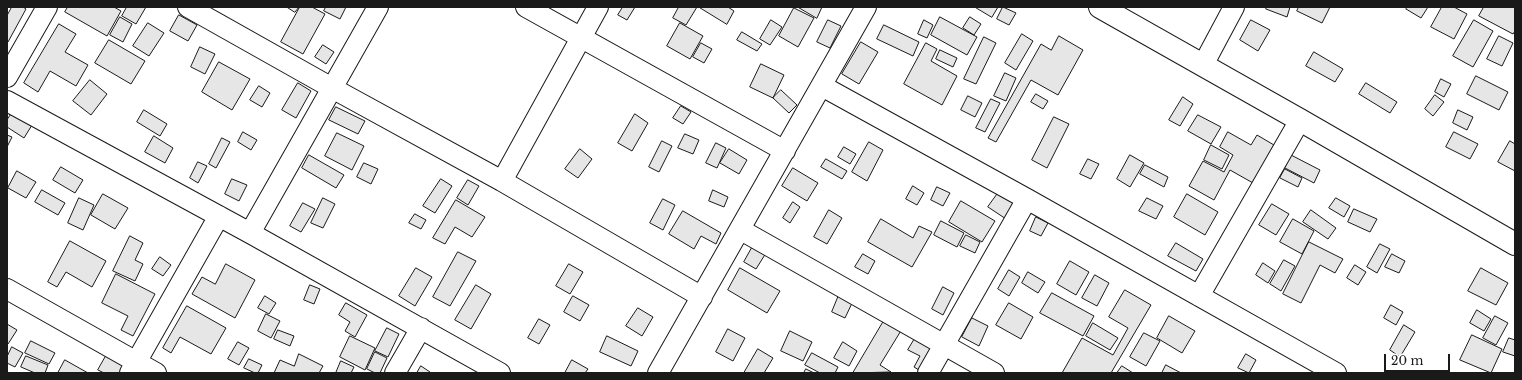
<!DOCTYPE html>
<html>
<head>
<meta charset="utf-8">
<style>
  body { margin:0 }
  #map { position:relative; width:1522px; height:380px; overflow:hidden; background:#fff; font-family:"Libre Baskerville",serif }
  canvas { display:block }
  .frame { position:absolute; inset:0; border:8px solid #1a1a1a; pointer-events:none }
  .scale { position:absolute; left:1384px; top:354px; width:66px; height:18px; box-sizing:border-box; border:2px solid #1a1a1a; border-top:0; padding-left:5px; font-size:12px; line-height:14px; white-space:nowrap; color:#1a1a1a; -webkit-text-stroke:3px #fff; paint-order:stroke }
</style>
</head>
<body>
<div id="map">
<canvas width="1522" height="380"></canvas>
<div class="frame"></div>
<div class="scale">20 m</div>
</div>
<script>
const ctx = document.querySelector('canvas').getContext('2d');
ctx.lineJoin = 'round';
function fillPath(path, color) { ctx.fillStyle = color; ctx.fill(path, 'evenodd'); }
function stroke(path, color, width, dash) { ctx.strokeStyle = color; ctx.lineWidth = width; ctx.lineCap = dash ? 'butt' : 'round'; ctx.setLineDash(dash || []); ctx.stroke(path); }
const building = new Path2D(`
  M 12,7 L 23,7 L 26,9 L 8,42 L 7,42 L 7,16 Z
  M 68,7 L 114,7 L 121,11 L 107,36 L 65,12 Z
  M 127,7 L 146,7 L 136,24 L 122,16 Z
  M 287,7 L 299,7 L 295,12 Z
  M 300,7 L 312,7 L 325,14 L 303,54 L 281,42 Z
  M 326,7 L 346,7 L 340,19 L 324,11 Z
  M 623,7 L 635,7 L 627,20 L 618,15 Z
  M 679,7 L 697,7 L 686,25 L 673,18 Z
  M 699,7 L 728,7 L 734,11 L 727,24 Z
  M 798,7 L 822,7 L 817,18 Z
  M 975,7 L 998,7 L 992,17 Z
  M 1003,7 L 1016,13 L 1009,25 L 997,19 Z
  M 1267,7 L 1290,7 L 1287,17 L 1266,9 Z
  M 1299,7 L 1330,7 L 1322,23 L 1297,11 Z
  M 1408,7 L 1428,7 L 1421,18 L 1406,9 Z
  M 1442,7 L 1454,7 L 1467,14 L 1454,39 L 1431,27 Z
  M 1484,7 L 1515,7 L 1515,31 L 1513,34 L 1479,16 Z
  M 794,8 L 814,18 L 798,47 L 779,36 Z
  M 179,15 L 197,25 L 188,41 L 170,31 Z
  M 120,17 L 132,24 L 123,42 L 110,35 Z
  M 940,17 L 977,37 L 967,55 L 931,35 Z
  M 970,17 L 981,24 L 974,35 L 963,28 Z
  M 771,20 L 782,27 L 770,45 L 760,39 Z
  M 828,20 L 841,26 L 830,48 L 817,42 Z
  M 924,20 L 933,25 L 927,38 L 918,34 Z
  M 1251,20 L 1270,30 L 1258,51 L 1240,40 Z
  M 1474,20 L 1493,31 L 1473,67 L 1453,56 Z
  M 148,23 L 164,33 L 149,56 L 133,46 Z
  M 680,23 L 703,36 L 690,59 L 667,46 Z
  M 59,24 L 76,34 L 65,52 L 88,65 L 76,86 L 50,71 L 38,92 L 24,83 Z
  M 884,25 L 919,42 L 913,56 L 877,39 Z
  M 742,32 L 762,44 L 757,51 L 737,40 Z
  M 1022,34 L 1033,41 L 1016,70 L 1005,63 Z
  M 1059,36 L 1083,50 L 1058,95 L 1031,80 L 996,142 L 988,138 L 1041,44 L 1051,50 Z
  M 1499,36 L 1513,43 L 1502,66 L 1487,59 Z
  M 984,37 L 996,43 L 976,84 L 964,79 Z
  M 109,40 L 145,61 L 131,84 L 95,63 Z
  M 861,42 L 878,52 L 859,84 L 842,74 Z
  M 701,43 L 712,49 L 704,63 L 693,57 Z
  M 926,43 L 937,49 L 931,61 L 957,76 L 942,105 L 904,84 Z
  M 323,45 L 334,52 L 326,64 L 315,57 Z
  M 200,47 L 215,54 L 205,74 L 191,67 Z
  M 940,50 L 957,58 L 953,67 L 936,59 Z
  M 1314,52 L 1343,69 L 1335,82 L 1306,66 Z
  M 219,62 L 250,79 L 232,110 L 202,92 Z
  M 761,64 L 784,75 L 773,98 L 750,87 Z
  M 1005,73 L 1016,78 L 1006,101 L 994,96 Z
  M 1476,76 L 1508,92 L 1499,110 L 1467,94 Z
  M 1441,79 L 1451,84 L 1444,97 L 1435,92 Z
  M 90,80 L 107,94 L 91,115 L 73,101 Z
  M 298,83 L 311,91 L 296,118 L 282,110 Z
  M 1366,83 L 1397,102 L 1390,113 L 1359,94 Z
  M 259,86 L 270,93 L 262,107 L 250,100 Z
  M 781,90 L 797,105 L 789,113 L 773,98 Z
  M 1036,94 L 1048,101 L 1043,109 L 1031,102 Z
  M 1435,95 L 1444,102 L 1433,116 L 1425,109 Z
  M 968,96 L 982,103 L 975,117 L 961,110 Z
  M 1183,97 L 1193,104 L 1180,126 L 1169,120 Z
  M 991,99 L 1000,103 L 985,132 L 976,128 Z
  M 681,106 L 691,112 L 683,124 L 673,118 Z
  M 336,107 L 365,121 L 358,134 L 329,120 Z
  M 144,110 L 167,124 L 160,136 L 137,122 Z
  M 1458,110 L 1473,117 L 1467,130 L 1453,123 Z
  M 12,113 L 32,125 L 24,138 L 7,127 L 7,120 Z
  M 635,114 L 648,123 L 632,151 L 618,143 Z
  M 1198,115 L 1221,127 L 1211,144 L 1188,131 Z
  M 1054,117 L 1069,124 L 1047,168 L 1032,160 Z
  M 243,132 L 257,140 L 251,150 L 238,142 Z
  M 1228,132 L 1251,145 L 1257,135 L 1274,145 L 1253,183 L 1230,170 L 1214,200 L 1189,186 L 1203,161 L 1224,172 L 1233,155 L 1220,147 Z
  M 1454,132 L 1478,144 L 1470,159 L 1446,147 Z
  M 337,133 L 364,146 L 352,170 L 325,156 Z
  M 685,134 L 699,140 L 693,154 L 678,148 Z
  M 7,135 L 12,137 L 7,147 Z
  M 154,136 L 173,148 L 165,163 L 145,152 Z
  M 222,138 L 230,142 L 216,168 L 209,164 Z
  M 662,141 L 672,146 L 659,172 L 649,167 Z
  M 1510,141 L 1515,144 L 1515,171 L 1498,162 Z
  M 869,142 L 883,150 L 867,181 L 852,172 Z
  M 716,143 L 726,148 L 717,168 L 706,163 Z
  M 1211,145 L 1229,155 L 1222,169 L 1204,160 Z
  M 844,147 L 856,154 L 850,164 L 838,157 Z
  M 580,149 L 592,159 L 578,178 L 565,169 Z
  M 729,149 L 747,160 L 739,174 L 720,163 Z
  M 309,155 L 344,175 L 336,188 L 302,168 Z
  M 1130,155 L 1144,163 L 1130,187 L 1117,179 Z
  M 1291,155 L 1320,170 L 1314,183 L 1285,168 Z
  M 826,159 L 847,171 L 842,179 L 821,167 Z
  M 1088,159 L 1099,164 L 1091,179 L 1080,174 Z
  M 198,162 L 207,166 L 198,183 L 190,178 Z
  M 364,163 L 378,169 L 371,184 L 357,177 Z
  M 1145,165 L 1168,177 L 1164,187 L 1140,174 Z
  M 61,167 L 83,180 L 75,193 L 53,180 Z
  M 793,168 L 818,183 L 807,201 L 782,186 Z
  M 1285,169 L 1302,178 L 1298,187 L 1280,178 Z
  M 17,171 L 36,182 L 26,198 L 8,188 Z
  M 232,179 L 247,185 L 239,201 L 225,194 Z
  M 441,179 L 452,186 L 435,213 L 423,206 Z
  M 468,180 L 479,186 L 468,205 L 457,198 Z
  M 913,186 L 924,193 L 917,205 L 906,199 Z
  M 937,187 L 950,193 L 943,206 L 931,200 Z
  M 1001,189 L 1018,202 L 1006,219 L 988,207 Z
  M 42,190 L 65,203 L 58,215 L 35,202 Z
  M 713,190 L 728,197 L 724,207 L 709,201 Z
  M 103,194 L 128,208 L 115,229 L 91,215 Z
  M 1187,194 L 1218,212 L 1205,235 L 1174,217 Z
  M 79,198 L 94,205 L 83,230 L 68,223 Z
  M 323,198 L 335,204 L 323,228 L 311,223 Z
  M 1147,198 L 1163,206 L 1156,219 L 1139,211 Z
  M 1336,198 L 1350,206 L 1344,217 L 1329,208 Z
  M 663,199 L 675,205 L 663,230 L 650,223 Z
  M 456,200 L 485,217 L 472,237 L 455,227 L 445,244 L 433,238 Z
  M 961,201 L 995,221 L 982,242 L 949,222 Z
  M 793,202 L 800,207 L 790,223 L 783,218 Z
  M 303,203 L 315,209 L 301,232 L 290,226 Z
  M 1272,204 L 1289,214 L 1276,235 L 1259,225 Z
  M 1354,209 L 1377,219 L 1370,232 L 1348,222 Z
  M 829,210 L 842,218 L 827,244 L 814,237 Z
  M 1311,210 L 1336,228 L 1328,239 L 1303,222 Z
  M 683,211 L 721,233 L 716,244 L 701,236 L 694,249 L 669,234 Z
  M 415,214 L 426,220 L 421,229 L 409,223 Z
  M 1036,217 L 1048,223 L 1041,236 L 1030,231 Z
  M 881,219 L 913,238 L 919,226 L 932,232 L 912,267 L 868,242 Z
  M 1293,219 L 1314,231 L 1302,254 L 1280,242 Z
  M 941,221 L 964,233 L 957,247 L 934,235 Z
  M 966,235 L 980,242 L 975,253 L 960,246 Z
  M 130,236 L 143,243 L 135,260 L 143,264 L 135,281 L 113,271 Z
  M 70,241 L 106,261 L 92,287 L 66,272 L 57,287 L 48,282 Z
  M 1309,242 L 1343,259 L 1335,273 L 1320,265 L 1301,303 L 1283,294 Z
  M 1176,243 L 1203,259 L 1196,271 L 1168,256 Z
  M 1380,244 L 1390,249 L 1377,273 L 1367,267 Z
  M 753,246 L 766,253 L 756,269 L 744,262 Z
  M 458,252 L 476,261 L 450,306 L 433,297 Z
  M 863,254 L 875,261 L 868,274 L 855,267 Z
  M 1392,254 L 1405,261 L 1399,273 L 1385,267 Z
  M 160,257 L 171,265 L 163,276 L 152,269 Z
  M 1284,260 L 1295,266 L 1281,291 L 1270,284 Z
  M 1070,261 L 1089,272 L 1076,295 L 1057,284 Z
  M 1263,263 L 1275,271 L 1268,283 L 1256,275 Z
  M 226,264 L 255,280 L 235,318 L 192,294 L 202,277 L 215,284 Z
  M 569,264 L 583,272 L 570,294 L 556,286 Z
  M 1355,265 L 1366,272 L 1358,285 L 1347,278 Z
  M 416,268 L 432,277 L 415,306 L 399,296 Z
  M 740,268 L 780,291 L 767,313 L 728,290 Z
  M 1481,268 L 1508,283 L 1496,305 L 1468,291 Z
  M 1009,270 L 1020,277 L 1009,296 L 998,289 Z
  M 1028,272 L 1045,282 L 1038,293 L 1022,283 Z
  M 116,274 L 155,294 L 133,336 L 121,330 L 128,316 L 102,303 Z
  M 1095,275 L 1109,283 L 1097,306 L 1082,298 Z
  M 310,285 L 320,289 L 314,304 L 304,300 Z
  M 476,285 L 491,294 L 471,329 L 455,320 Z
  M 943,287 L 954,293 L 943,315 L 932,309 Z
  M 1125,290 L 1151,305 L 1111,373 L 1062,373 L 1082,338 L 1113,355 L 1128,328 L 1109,317 Z
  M 1052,293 L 1094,316 L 1083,336 L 1040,313 Z
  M 839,295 L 853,301 L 845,318 L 832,312 Z
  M 265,296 L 276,303 L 269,314 L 258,308 Z
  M 573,296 L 589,305 L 580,321 L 564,312 Z
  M 346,303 L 367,315 L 355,337 L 345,331 L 350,322 L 339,315 Z
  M 1009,303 L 1033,317 L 1021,339 L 996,325 Z
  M 1391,305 L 1403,312 L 1396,325 L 1384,318 Z
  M 187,306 L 226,328 L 211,354 L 180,337 L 171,353 L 163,348 Z
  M 638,308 L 653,317 L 642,336 L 626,326 Z
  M 1477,310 L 1491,319 L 1484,331 L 1470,323 Z
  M 266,314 L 280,321 L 271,338 L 258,331 Z
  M 1169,316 L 1195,331 L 1182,353 L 1157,338 Z
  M 1495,316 L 1508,323 L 1496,345 L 1483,338 Z
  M 972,318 L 988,326 L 979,346 L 962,337 Z
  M 539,319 L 550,325 L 539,344 L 528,338 Z
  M 885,319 L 902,329 L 880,365 L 891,372 L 853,373 Z
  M 1093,323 L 1118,338 L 1110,350 L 1086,336 Z
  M 7,324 L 17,330 L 8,344 L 7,343 Z
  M 1404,325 L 1415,332 L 1400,357 L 1390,350 Z
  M 387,328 L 399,334 L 388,357 L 375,351 Z
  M 728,329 L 745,338 L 733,361 L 716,352 Z
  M 278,330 L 294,336 L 290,346 L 274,339 Z
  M 790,331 L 812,342 L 803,361 L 781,351 Z
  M 1144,333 L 1160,341 L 1146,366 L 1130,357 Z
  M 917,335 L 938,347 L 924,373 L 914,367 L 920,356 L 908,350 Z
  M 1472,335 L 1502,349 L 1491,373 L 1460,360 Z
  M 350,336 L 375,348 L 365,370 L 340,357 Z
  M 607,336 L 638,351 L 631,366 L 600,352 Z
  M 1509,338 L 1515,340 L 1515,356 L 1503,352 Z
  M 31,341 L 55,353 L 49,364 L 25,353 Z
  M 238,342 L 249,348 L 239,365 L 228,359 Z
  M 843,342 L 857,351 L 849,366 L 834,358 Z
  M 12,347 L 23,353 L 15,367 L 7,363 L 7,357 Z
  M 110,349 L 129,360 L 122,373 L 104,373 L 98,370 Z
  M 758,349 L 773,358 L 764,373 L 744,373 Z
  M 375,352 L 387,358 L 380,373 L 375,373 L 367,369 Z
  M 812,353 L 838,367 L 835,373 L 820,373 L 805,365 Z
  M 299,354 L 323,366 L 319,373 L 274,373 L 280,360 L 294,366 Z
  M 1246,354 L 1256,360 L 1249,373 L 1238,368 Z
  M 26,356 L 48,365 L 45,373 L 35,373 L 21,367 Z
  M 249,359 L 262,365 L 258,373 L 255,373 L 244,368 Z
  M 65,360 L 88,373 L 58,373 Z
  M 572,360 L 588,369 L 585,373 L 565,373 Z
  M 341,361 L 354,367 L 351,373 L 336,373 Z
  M 1166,365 L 1181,373 L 1162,373 Z
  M 421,366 L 430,372 L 429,373 L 417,373 Z
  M 1122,366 L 1133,373 L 1117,373 Z
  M 806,369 L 814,373 L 804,373 Z`);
fillPath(building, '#e6e6e6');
stroke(building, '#1a1a1a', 1);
const minor = new Path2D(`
  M 188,7 L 332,88 L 502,181 L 702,297
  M 526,7 L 785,151
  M 1203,65 L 1234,7
  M 7,77 L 47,7
  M 822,86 L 1027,199 L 1336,373
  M 7,101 L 250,233 L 500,373
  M 502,181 L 598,7
  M 741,230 L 994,373
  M 250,233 L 378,7
  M 7,289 L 156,373
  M 1199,296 L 1300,120
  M 130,373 L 219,216
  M 395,373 L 421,328
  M 658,373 L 866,7
  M 928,373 L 1027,199`);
const tertiary = new Path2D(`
  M 1100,7 L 1300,120 L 1515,244`);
stroke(minor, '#1a1a1a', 22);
stroke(tertiary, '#1a1a1a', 24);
stroke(minor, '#fff', 20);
stroke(tertiary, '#fff', 22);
</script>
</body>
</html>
